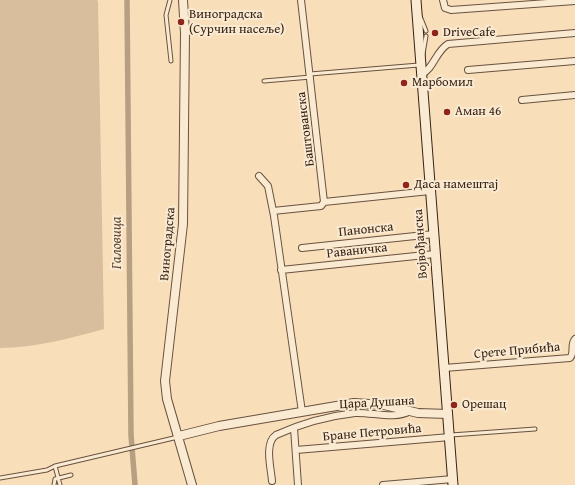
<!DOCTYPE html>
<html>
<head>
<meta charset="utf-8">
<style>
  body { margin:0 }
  canvas { display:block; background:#f8deb9 }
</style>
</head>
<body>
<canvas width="575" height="485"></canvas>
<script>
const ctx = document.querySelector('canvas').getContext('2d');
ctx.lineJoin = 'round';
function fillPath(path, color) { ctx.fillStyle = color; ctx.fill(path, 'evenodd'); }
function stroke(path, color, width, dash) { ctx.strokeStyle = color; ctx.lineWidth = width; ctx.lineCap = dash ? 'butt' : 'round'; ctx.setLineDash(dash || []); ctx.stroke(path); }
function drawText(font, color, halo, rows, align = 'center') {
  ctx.font = font + ' "Gentium Book Plus",serif'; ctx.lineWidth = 4; ctx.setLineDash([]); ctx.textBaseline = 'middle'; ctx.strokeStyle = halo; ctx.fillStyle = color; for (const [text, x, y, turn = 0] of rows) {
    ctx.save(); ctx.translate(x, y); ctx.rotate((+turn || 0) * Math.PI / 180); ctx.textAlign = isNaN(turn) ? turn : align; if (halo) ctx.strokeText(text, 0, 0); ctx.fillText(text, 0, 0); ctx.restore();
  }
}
fillPath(new Path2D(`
  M 0,0 L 97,0 L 98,2 L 104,329 C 71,338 35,348 0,348 Z`), '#d8be9d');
stroke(new Path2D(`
  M 127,0 L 131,435 L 135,485`), '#b79f82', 5.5);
const service = new Path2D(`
  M 170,0 L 166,15 L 171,61
  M 420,16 L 426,31
  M 423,54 L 426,36
  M 310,74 L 419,65
  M 264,81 L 311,77
  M 451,435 L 535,429
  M 0,478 L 47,470 L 55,466
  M 54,485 L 55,479 L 71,475
  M 60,485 L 55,466 L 178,437`);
const minor = new Path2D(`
  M 443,0 L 445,8 L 451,10 L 575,1
  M 468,70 L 575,61
  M 422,74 C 434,68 436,51 448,44 L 575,33
  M 522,100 L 575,95
  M 259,176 L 268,186 L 274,216 L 302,412
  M 324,202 L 430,191
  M 273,211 L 321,206 L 324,202 L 301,0
  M 302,248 L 434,234
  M 281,270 L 435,254
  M 444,368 L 570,358 C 575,353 570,344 575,339
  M 294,428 L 298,485
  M 296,450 L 450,437
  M 272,481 C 271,468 264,443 276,435 C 300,424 328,416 355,413 C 372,412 395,420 410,411
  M 383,485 L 453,479`);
const tertiary = new Path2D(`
  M 183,0 L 185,33 L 183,224 L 165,381 L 167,399 L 192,485
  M 179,436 L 219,426 L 354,403 L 384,405 L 418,413 L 448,414`);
const secondary = new Path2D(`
  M 416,0 L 453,485`);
stroke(service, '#69523f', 5);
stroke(minor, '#69523f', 8);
stroke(tertiary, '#69523f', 10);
stroke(secondary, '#392416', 11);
stroke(service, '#faead2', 3);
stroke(minor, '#faead2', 6);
stroke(tertiary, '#faead2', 8);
stroke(secondary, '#faead2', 9);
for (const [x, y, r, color] of [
  [181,22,4,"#8f2418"],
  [435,33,4,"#8f2418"],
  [404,83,4,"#8f2418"],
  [447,112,4,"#8f2418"],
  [406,185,4,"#8f2418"],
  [454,405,4,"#8f2418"]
]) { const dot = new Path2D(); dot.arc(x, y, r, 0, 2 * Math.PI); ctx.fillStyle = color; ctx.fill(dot); stroke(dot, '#faead2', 1.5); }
drawText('13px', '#392416', '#faead2', [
  ["Виноградска",189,15],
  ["(Сурчин насеље)",189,30],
  ["DriveCafe",443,33],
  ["Марбомил",412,83],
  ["Аман 46",455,112],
  ["Даса намештај",414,185],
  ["Орешац",462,405]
], 'left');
drawText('13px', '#392416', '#faead2', [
  ["Баштованска",306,129,-97],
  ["Панонска",366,230,-6],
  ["Виноградска",168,244,-85],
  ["Војвођанска",421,244,-94],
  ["Раваничка",357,251,-6],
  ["Срете Прибића",517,351,-5],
  ["Цара Душана",377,403,-3],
  ["Бране Петровића",372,433,-5]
]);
drawText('italic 14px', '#5f4936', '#faead2', [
  ["Галовица",117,243,-90]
]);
</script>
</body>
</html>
